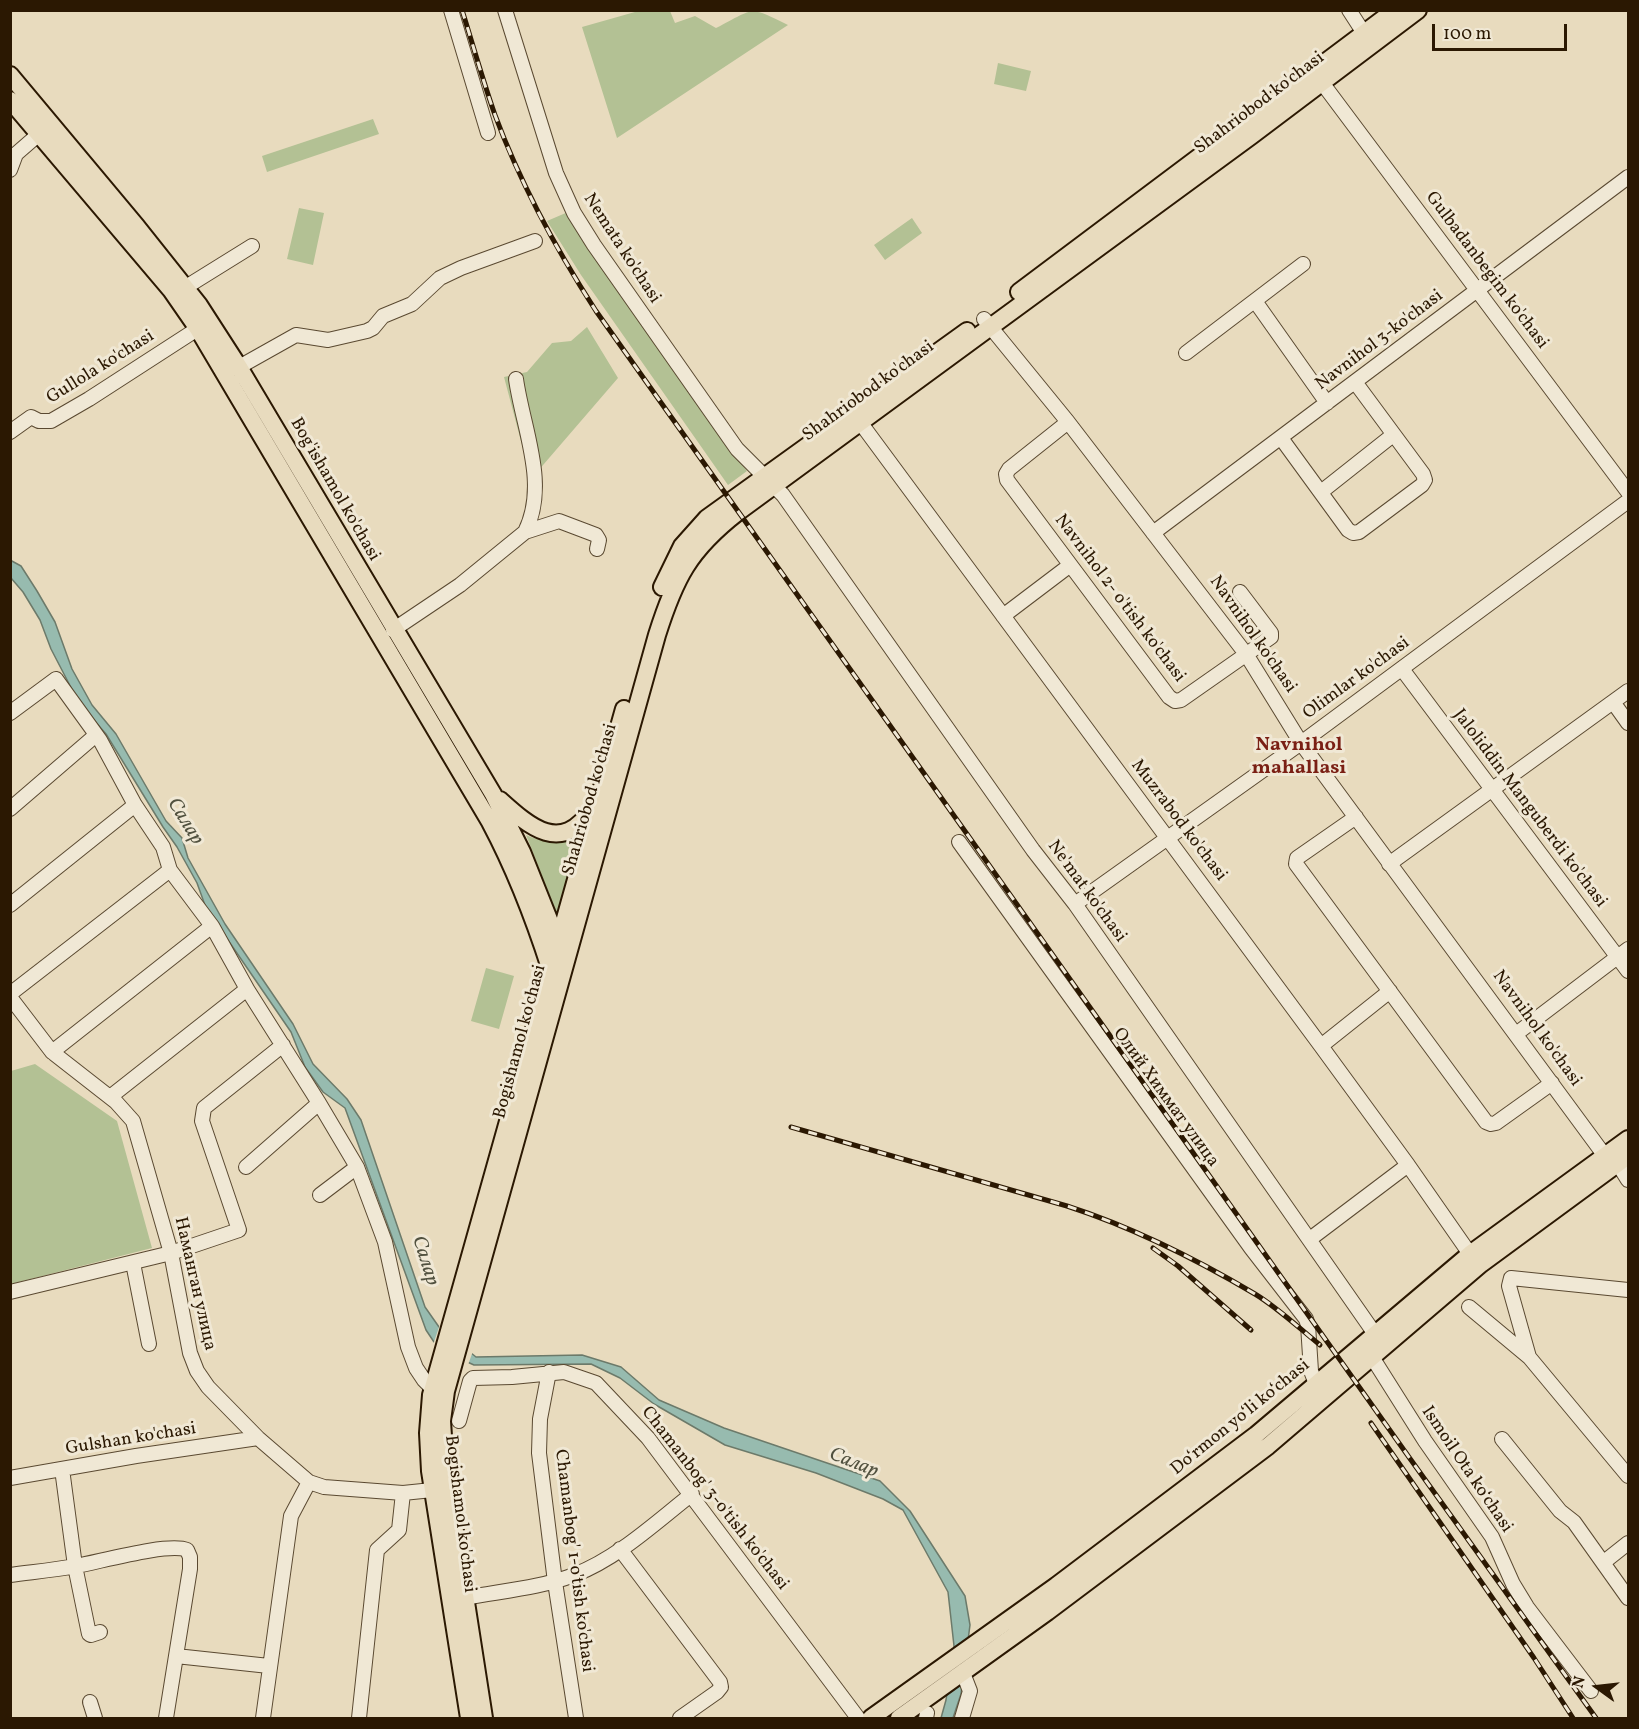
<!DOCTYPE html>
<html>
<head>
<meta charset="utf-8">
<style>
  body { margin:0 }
  #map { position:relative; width:1639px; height:1729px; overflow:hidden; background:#e8dbbe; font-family:Vollkorn,serif }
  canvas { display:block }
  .frame { position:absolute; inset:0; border:12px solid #2b1802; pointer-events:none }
  .north { position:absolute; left:1567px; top:1657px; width:60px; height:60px; -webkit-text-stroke:4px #f0e8d5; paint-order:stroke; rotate:285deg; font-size:16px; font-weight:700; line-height:24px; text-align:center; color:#2b1802 }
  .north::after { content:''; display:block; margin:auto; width:21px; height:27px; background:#2b1802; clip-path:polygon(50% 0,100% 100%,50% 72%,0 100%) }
  .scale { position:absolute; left:1432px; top:24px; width:135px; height:27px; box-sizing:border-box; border:3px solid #2b1802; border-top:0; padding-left:8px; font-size:18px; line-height:21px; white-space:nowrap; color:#2b1802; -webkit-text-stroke:4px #f0e8d5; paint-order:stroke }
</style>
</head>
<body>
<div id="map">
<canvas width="1639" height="1729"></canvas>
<div class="frame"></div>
<div class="north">N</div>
<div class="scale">100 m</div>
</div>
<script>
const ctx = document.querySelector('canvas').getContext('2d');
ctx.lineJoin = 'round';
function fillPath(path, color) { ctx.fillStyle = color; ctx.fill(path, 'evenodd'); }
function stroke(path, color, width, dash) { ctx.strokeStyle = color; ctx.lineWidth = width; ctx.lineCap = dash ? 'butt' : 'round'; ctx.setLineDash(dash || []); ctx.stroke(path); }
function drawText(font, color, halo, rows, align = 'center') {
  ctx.font = font + ' Vollkorn,serif'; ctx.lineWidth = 6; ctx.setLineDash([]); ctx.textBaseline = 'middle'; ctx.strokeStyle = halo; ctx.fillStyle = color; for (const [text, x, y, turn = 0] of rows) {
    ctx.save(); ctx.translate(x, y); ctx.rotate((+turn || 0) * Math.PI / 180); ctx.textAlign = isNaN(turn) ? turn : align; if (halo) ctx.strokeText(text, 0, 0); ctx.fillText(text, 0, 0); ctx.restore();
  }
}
fillPath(new Path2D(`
  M 642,10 L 670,11 L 675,23 L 695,16 L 716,28 C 755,8 748,5 788,25 L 617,138 L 582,27 Z
  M 998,63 L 1031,71 L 1026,91 L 994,84 Z
  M 373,119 L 379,134 L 267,172 L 262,156 Z
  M 299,208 L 324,213 L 313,265 L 287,259 Z
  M 568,212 L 599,263 L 747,471 L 728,485 L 581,275 L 547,221 Z
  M 912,218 L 922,233 L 885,260 L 874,245 Z
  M 587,327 L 618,378 L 531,479 L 504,377 L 527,372 L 552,343 L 571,341 Z
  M 573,833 L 581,834 L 557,914 L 526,835 C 544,843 556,840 573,833 Z
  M 486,968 L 514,976 L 499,1029 L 471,1021 Z
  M 35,1064 L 117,1121 L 152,1248 L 11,1284 L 11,1071 Z`), '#b3c194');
const water = new Path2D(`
  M 10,560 L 21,566 L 37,591 L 55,622 L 72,669 L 92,705 L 116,734 L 166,821 L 182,838 L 188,858 L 225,924 L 293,1024 L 313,1064 L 347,1099 L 361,1120 L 425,1307 L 439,1327 L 476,1357 L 582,1355 L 621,1367 L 659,1400 L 724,1428 L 880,1481 L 910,1511 L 965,1596 L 970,1625 L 961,1694 L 953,1718 L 941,1718 L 946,1700 L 954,1646 L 948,1592 L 903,1510 L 883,1499 L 816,1473 L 725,1445 L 654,1404 L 620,1378 L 591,1364 L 474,1365 L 454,1356 L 434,1342 L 426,1330 L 345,1108 L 323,1092 L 305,1067 L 291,1032 L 206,908 L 197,883 L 177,847 L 163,827 L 106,734 L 79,703 L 51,649 L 40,620 L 23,592 L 11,578 Z`);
fillPath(water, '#97bbaf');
stroke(water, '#6c7a6a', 1.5);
fillPath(new Path2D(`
  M 440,1324 L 473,1351 L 468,1365 L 452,1358 L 433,1345 Z`), '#e8dbbe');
const minor = new Path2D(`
  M 451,10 L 488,133
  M 505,10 L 556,173 L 574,213 L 594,245 L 737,449 L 783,495 L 1033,850 L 1075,904 L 1375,1334
  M 1349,10 L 1369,41
  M 1317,76 L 1628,492
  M 10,170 L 16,154 L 39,134
  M 186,287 L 252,246
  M 1255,301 L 1327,403
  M 984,319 L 1068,422 L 1246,654 L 1301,743 L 1605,1156
  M 1186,353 L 1303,264
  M 239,367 L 296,335 L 328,340 L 367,331 L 373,328 L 383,316 L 412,304 L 440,278 L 461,268 L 535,241
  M 516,379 C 523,429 549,484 525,532
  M 854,414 L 1321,1046 L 1408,1165 L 1470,1254
  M 1068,422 L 1009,469 L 1006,474 L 1007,480 L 1169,697 L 1175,701 L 1181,700 L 1271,637 L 1271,633 L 1240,592
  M 10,432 L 31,417 L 39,421 L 51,421 L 89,399 L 205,324
  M 1281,438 L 1348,530 L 1353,533 L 1359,532 L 1422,485 L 1425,480 L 1423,474 L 1355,382
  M 1321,492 L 1393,435
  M 1153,533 L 1628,177
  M 1003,616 L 1069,566
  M 393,630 L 460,585 L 525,532 L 559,521 L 596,535 L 599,540 L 597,549
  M 1402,669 L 1628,971
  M 1613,702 L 1628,723
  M 10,713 L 56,679 L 100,740 L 135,805 L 163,847 L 170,870 L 212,926 L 247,989 L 319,1103 L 357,1167 L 385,1242 L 408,1347 L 416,1368 L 424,1380 L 432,1388 L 441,1390
  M 10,809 L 96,735
  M 1356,817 L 1297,858 L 1296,864 L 1486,1122 L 1491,1124 L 1496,1123 L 1552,1083
  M 959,842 L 1251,1248 L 1306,1319 L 1308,1325 L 1311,1371 L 1316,1384
  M 1389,864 L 1628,691
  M 1075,904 L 1301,743 L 1628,501
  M 10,905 L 135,805
  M 10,994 L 170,870
  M 10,997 L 52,1052 L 116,1102 L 133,1121 L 171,1253 L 190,1353 L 197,1371 L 208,1387 L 258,1438 L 309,1482 L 324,1487 L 403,1493 L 442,1489
  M 1516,1034 L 1628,949
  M 1321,1046 L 1390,991
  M 52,1052 L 212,926
  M 110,1097 L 247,989
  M 1618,1164 L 1628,1180
  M 246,1167 L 319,1103
  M 320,1195 L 357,1167
  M 1310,1239 L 1408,1165
  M 133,1263 L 149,1344
  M 10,1292 L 171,1253 L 239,1230 L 202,1121 L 204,1108 L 283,1045
  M 1469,1307 L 1529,1357 L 1628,1476
  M 1372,1357 L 1425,1441 L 1492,1537 L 1513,1584 L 1527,1607 L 1591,1691
  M 1529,1357 L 1509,1286 L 1511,1278 L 1628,1290
  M 549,1372 L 540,1419 L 539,1453 L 555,1582 L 576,1718
  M 459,1421 L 470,1381 L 473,1378 L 512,1377 L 564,1372 L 596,1383 L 648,1438 L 858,1718
  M 1502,1439 L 1560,1511 L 1574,1522 L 1628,1598
  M 62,1469 L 75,1566 L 89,1634 L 91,1635 L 100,1632
  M 10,1478 L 136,1456 L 258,1438
  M 620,1549 L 720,1682 L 721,1687 L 717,1692 L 680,1718
  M 1604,1562 L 1628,1543
  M 10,1575 C 32,1572 54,1570 76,1566 C 99,1562 169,1542 187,1550 L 190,1557 L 190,1569 L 166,1718
  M 465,1598 C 501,1591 540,1588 574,1575 C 618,1558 655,1523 692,1494
  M 176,1656 L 269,1666
  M 90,1702 L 95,1718
  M 263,1718 L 291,1516 L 309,1482
  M 359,1718 L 377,1550 L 399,1530 L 403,1493
  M 926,1718 L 927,1713
  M 962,1718 L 970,1691 L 963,1673`);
const major = new Path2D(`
  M 10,75 L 137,227 L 199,305 L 239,367 L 493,794 L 522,852 L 558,942
  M 10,100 L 171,290 L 198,329 L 490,822 C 515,869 534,918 550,968
  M 1019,292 L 1395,10
  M 662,587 L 682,546 L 707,518 L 967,331
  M 500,800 C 530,827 561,855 592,809
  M 469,1718 L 430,1471 L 428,1433 L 431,1395 L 624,709
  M 484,1718 L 445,1467 L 442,1421 L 446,1391 L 657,635 C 675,578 689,550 738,512 L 1251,136 L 1418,10
  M 871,1718 L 1056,1586 L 1256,1435 L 1470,1254 L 1628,1139
  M 899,1718 L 1047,1612 L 1268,1446 L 1481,1264 L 1628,1156`);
stroke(minor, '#5a4931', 16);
stroke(major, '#2b1802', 20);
stroke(minor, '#f0e8d5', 14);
stroke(major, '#e8dbbe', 16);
const rail = new Path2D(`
  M 462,10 C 473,45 483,81 495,115 C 521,185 556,249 596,311 L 1411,1460 L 1596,1718
  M 791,1127 L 1067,1206 C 1132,1227 1196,1259 1255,1294 C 1278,1308 1299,1328 1320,1345
  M 1153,1248 L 1178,1266 L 1251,1330
  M 1371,1423 L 1534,1658 L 1573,1718`);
stroke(rail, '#2b1802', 5);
stroke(rail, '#f0e8d5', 3, [9]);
drawText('18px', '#2b1802', '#f0e8d5', [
  ["Shahriobod ko'chasi",1260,104,-37],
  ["Nemata ko'chasi",621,249,57],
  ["Gulbadanbegim ko'chasi",1486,271,53],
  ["Navnihol 3-ko'chasi",1380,341,-37],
  ["Gullola ko'chasi",101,368,-32],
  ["Shahriobod ko'chasi",869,392,-36],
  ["Bog'ishamol ko'chasi",334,490,60],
  ["Navnihol 2- o'tish ko'chasi",1119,599,53],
  ["Navnihol ko'chasi",1252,635,55],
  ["Olimlar ko'chasi",1357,679,-36],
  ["Shahriobod ko'chasi",591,800,-74],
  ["Jaloliddin Manguberdi ko'chasi",1529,809,53],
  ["Muzrabod ko'chasi",1178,821,53],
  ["Ne'mat ko'chasi",1086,892,54],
  ["Navnihol ko'chasi",1536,1029,54],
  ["Bogishamol ko'chasi",521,1042,-75],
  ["Олий Химмат улица",1165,1098,54],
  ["Наманган улица",194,1284,77],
  ["Do‘rmon yo‘li ko‘chasi",1241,1418,-39],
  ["Gulshan ko'chasi",131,1440,-9],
  ["Ismoil Ota koʻchasi",1466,1470,56],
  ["Chamanbog' 3-o'tish ko'chasi",714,1499,52],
  ["Bogishamol ko'chasi",459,1514,83],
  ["Chamanbog' 1-o'tish ko'chasi",573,1561,83]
]);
drawText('bold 20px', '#7a1f14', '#f0e8d5', [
  ["Navnihol",1299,746],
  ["mahallasi",1299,769]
]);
drawText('italic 20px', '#51513f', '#f0e8d5', [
  ["Салар",184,822,58],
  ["Салар",424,1261,73],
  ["Салар",853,1464,22]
]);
</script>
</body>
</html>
